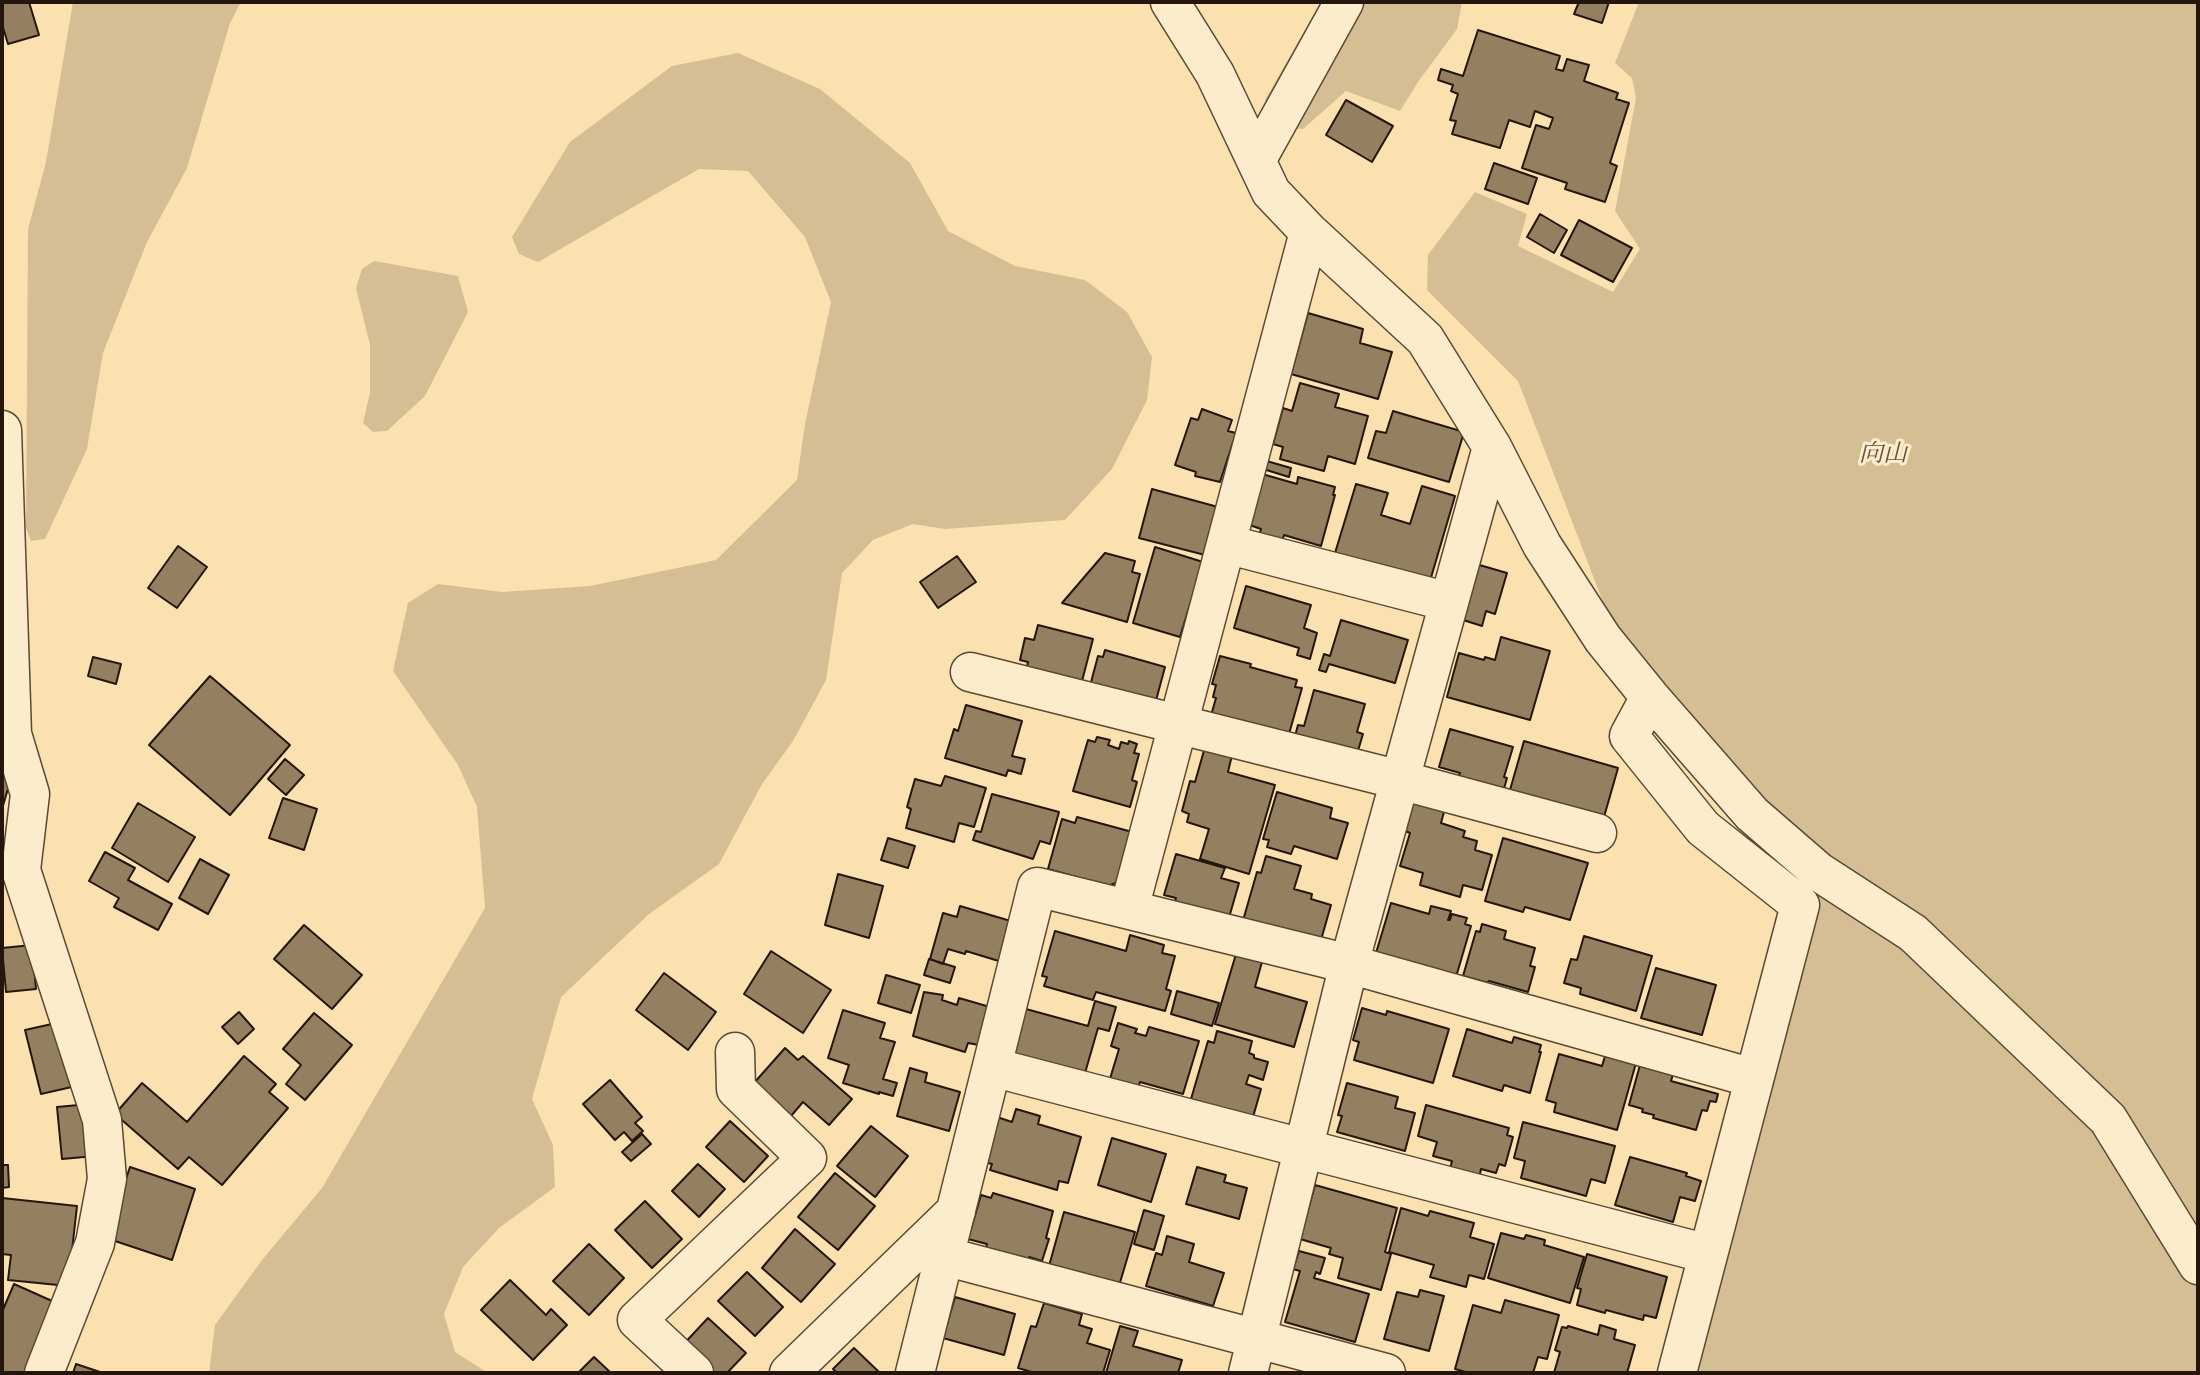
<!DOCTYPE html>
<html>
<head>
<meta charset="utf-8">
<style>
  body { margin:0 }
  #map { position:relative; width:2200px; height:1375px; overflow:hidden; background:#fbe1b0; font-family:"EB Garamond",serif }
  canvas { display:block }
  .frame { position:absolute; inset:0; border:4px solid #24160c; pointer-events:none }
</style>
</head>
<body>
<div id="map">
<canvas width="2200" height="1375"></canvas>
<div class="frame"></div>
</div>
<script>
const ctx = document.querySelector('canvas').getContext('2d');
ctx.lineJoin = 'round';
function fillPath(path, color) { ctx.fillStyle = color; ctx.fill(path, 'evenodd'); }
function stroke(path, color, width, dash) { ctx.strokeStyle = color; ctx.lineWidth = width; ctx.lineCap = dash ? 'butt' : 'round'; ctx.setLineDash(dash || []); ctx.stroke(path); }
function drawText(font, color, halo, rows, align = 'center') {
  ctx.font = font + ' "EB Garamond","Noto Serif JP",serif'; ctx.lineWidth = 6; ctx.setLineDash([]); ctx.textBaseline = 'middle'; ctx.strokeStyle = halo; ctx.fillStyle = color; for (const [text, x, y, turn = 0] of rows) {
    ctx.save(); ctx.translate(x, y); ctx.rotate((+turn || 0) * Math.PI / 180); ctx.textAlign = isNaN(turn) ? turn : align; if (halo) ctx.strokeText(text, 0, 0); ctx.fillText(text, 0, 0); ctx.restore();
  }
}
fillPath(new Path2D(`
  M 73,2 L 241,2 L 230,23 L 187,168 L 147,242 L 103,353 L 87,449 L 45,539 L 31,541 L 26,528 L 28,229 L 46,162 Z
  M 1321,2 L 1462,2 L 1457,29 L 1418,82 L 1400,111 L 1346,91 L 1303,129 L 1283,128 L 1270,118 L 1265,100 Z
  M 1639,2 L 2198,2 L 2198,1373 L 1695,1373 L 1819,858 L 1757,806 L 1618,641 L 1518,381 L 1427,290 L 1428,255 L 1475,192 L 1527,214 L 1518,246 L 1613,292 L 1640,249 L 1615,211 L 1636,98 L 1632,78 L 1615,63 Z
  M 738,53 L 820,89 L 910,163 L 948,231 L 1015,266 L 1085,280 L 1127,312 L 1152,357 L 1147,400 L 1112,469 L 1065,520 L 945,529 L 913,524 L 873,540 L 842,573 L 826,680 L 793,741 L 762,784 L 719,864 L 649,914 L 561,997 L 532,1099 L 553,1145 L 555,1187 L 499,1228 L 463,1267 L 444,1314 L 455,1352 L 488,1373 L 209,1373 L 215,1325 L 262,1260 L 322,1188 L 485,908 L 477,807 L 458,765 L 393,671 L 408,603 L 438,584 L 502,592 L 590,586 L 716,560 L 797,480 L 805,424 L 831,302 L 805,237 L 748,171 L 699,169 L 538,262 L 519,254 L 512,237 L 570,142 L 672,66 Z
  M 374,261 L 458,276 L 468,312 L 425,396 L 387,431 L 373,432 L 363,423 L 370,393 L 370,345 L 356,288 L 362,269 Z`), '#d6be94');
const building = new Path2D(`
  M 2,2 L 29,2 L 39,35 L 8,44 L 2,24 Z
  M 1579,2 L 1609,2 L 1602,23 L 1574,14 Z
  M 1478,30 L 1560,56 L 1556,69 L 1563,71 L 1567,59 L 1589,65 L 1584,81 L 1618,93 L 1616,99 L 1629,103 L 1610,163 L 1617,166 L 1605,202 L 1565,189 L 1567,183 L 1522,168 L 1536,125 L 1549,129 L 1553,118 L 1535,111 L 1530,127 L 1509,120 L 1500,148 L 1452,134 L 1456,121 L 1450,120 L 1458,94 L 1451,91 L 1453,85 L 1438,80 L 1441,69 L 1463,76 Z
  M 1346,100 L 1393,126 L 1372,162 L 1326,135 Z
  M 1494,163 L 1537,178 L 1528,204 L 1485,189 Z
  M 1540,214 L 1567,230 L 1554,253 L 1527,237 Z
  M 1579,220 L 1632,248 L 1613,282 L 1561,255 Z
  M 1308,313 L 1363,329 L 1360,343 L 1392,352 L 1378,399 L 1291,374 Z
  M 1300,383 L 1339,394 L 1335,407 L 1368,416 L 1355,464 L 1328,456 L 1324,471 L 1280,459 L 1283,447 L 1273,444 L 1283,408 L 1292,411 Z
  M 1202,409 L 1232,420 L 1228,431 L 1236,433 L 1220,482 L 1195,476 L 1196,472 L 1175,465 L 1191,418 L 1198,420 Z
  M 1393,411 L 1464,432 L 1449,482 L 1368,458 L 1376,431 L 1386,433 Z
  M 1263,460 L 1291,468 L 1289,477 L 1260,468 Z
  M 1255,472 L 1297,484 L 1298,477 L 1335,487 L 1333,495 L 1335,495 L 1321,546 L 1284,535 L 1280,548 L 1257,542 L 1261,529 L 1241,522 Z
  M 1356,484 L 1388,493 L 1381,515 L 1410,524 L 1422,486 L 1455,496 L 1430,581 L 1335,553 Z
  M 1152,489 L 1218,507 L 1205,555 L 1139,538 Z
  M 178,546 L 207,567 L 177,608 L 148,588 Z
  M 1155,547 L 1203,562 L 1180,637 L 1133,623 Z
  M 1105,553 L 1135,561 L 1132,572 L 1140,574 L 1127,622 L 1062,603 Z
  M 957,556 L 976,582 L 938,608 L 920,582 Z
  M 1476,564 L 1507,573 L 1495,614 L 1486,611 L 1482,626 L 1460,619 Z
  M 1246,586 L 1311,605 L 1304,628 L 1317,633 L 1310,659 L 1297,655 L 1299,648 L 1234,628 Z
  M 1341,620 L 1408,640 L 1395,683 L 1329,664 L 1326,672 L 1319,670 L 1324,654 L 1330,656 Z
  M 1038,625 L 1093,639 L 1082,681 L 1025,676 L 1028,662 L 1020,660 L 1025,638 L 1034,640 Z
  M 1501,637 L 1550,651 L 1530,720 L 1447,697 L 1459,653 L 1484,660 L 1485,657 L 1495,660 Z
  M 1105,650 L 1165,667 L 1154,708 L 1090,686 L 1098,656 L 1103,657 Z
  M 1220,656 L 1251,664 L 1250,667 L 1297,680 L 1295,687 L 1302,688 L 1287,741 L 1210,719 L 1216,698 L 1213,697 L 1216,685 L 1212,684 Z
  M 93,657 L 121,664 L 116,684 L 88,676 Z
  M 210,676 L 290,745 L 230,815 L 149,745 Z
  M 1314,690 L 1365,704 L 1357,732 L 1363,734 L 1357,754 L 1295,736 L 1298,725 L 1304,726 Z
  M 966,705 L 1022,721 L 1012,756 L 1025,759 L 1021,774 L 1008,770 L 1006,776 L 945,758 L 954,729 L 958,731 Z
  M 1450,729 L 1513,747 L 1504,777 L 1507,778 L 1502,796 L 1457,783 L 1460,773 L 1439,767 Z
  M 1097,737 L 1110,740 L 1108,745 L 1119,749 L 1121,742 L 1128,744 L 1129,741 L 1137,744 L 1134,753 L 1139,754 L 1132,780 L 1137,782 L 1130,807 L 1073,791 L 1088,740 L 1095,742 Z
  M 1524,741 L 1618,768 L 1604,817 L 1510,790 Z
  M 1205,747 L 1232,755 L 1228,772 L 1275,785 L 1249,874 L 1200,859 L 1209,829 L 1187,822 L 1189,814 L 1182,811 L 1190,781 L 1195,782 Z
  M 285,759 L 304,775 L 286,795 L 268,779 Z
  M 2,772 L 12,775 L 2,809 Z
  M 945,776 L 986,788 L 974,827 L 959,823 L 954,842 L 906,828 L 911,809 L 907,807 L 915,779 L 941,786 Z
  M 1277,792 L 1332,808 L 1330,818 L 1348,823 L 1337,859 L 1294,846 L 1291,854 L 1267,847 L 1269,840 L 1263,839 Z
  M 992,794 L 1059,812 L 1050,844 L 1040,841 L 1033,859 L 973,840 L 976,831 L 981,832 Z
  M 283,798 L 317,809 L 304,850 L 269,838 Z
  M 1412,798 L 1445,808 L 1441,823 L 1465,831 L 1463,837 L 1477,841 L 1475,850 L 1492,855 L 1482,890 L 1463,885 L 1460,897 L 1420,885 L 1423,873 L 1400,866 L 1410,833 L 1403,830 Z
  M 138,803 L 195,837 L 168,882 L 112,848 Z
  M 1077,817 L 1136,833 L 1123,880 L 1108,886 L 1048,869 L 1062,819 L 1075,823 Z
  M 888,838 L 915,846 L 908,868 L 881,860 Z
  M 1503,838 L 1588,863 L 1570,920 L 1525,907 L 1523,912 L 1485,901 Z
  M 105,852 L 135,868 L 128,880 L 172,904 L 158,930 L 114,907 L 119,898 L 89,881 Z
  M 1176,854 L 1225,868 L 1221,878 L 1239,883 L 1226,928 L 1172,912 L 1176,898 L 1164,895 Z
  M 1266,856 L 1301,866 L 1294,889 L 1312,894 L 1311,899 L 1331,905 L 1321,940 L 1242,924 L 1257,872 L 1261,873 Z
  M 200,859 L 229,875 L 208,914 L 179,898 Z
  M 838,874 L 883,886 L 869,938 L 825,925 Z
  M 1391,903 L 1429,914 L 1431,906 L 1451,911 L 1448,920 L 1450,920 L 1452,914 L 1467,918 L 1465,924 L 1471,926 L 1456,977 L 1376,953 Z
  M 960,906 L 1014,922 L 1002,962 L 966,951 L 965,954 L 948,949 L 943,964 L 930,959 L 943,913 L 957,917 Z
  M 1482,924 L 1506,931 L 1504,939 L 1535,948 L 1530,966 L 1535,967 L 1528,992 L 1489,981 L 1488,983 L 1463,976 L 1476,931 L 1480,932 Z
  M 304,925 L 362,975 L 332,1009 L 274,959 Z
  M 1055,931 L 1126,951 L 1130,935 L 1164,945 L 1162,953 L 1175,956 L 1166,989 L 1171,991 L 1165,1011 L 1096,992 L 1093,1000 L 1044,986 L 1047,977 L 1042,976 Z
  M 1584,936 L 1652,956 L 1636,1011 L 1580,994 L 1581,988 L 1564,983 L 1571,959 L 1577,960 Z
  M 32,945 L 36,989 L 6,992 L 2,948 Z
  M 771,951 L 831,990 L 803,1033 L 744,994 Z
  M 1236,954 L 1262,962 L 1255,987 L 1307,1002 L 1294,1047 L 1215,1024 Z
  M 929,959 L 955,967 L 950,983 L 924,975 Z
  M 1656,968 L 1716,985 L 1702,1035 L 1641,1018 Z
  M 664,973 L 716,1012 L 688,1050 L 636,1010 Z
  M 886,975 L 920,985 L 911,1013 L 878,1003 Z
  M 1177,991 L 1219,1003 L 1212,1026 L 1171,1014 Z
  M 924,992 L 943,995 L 942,1000 L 957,1005 L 959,998 L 990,1007 L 979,1045 L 968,1043 L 965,1052 L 913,1036 Z
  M 1095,1001 L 1116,1007 L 1109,1031 L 1098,1028 L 1083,1080 L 1012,1060 L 1026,1009 L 1088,1026 Z
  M 1362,1008 L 1386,1015 L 1387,1011 L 1449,1029 L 1433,1083 L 1354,1060 L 1359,1042 L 1353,1040 Z
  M 843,1010 L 885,1023 L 880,1038 L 895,1042 L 883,1079 L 897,1083 L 893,1096 L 879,1092 L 879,1094 L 843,1083 L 849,1065 L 828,1058 Z
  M 239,1012 L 254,1029 L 238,1044 L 222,1027 Z
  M 314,1013 L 352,1045 L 305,1100 L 286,1084 L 301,1065 L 283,1049 Z
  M 61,1022 L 76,1086 L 41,1094 L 25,1030 Z
  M 1118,1023 L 1137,1029 L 1135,1033 L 1146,1036 L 1149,1027 L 1199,1041 L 1183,1094 L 1140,1082 L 1137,1091 L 1109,1082 L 1119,1049 L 1111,1046 Z
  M 1467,1029 L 1512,1043 L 1514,1037 L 1541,1045 L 1539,1052 L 1541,1052 L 1530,1093 L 1504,1085 L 1502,1091 L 1453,1076 Z
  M 1217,1031 L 1252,1041 L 1249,1053 L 1254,1055 L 1254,1058 L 1268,1062 L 1263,1080 L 1249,1075 L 1246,1084 L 1261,1089 L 1253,1117 L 1191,1099 L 1208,1041 L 1214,1043 Z
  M 1610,1040 L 1640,1049 L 1617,1130 L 1554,1112 L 1556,1103 L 1546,1100 L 1559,1054 L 1602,1066 Z
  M 785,1048 L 798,1060 L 803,1056 L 852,1099 L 829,1125 L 803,1102 L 791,1116 L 754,1083 Z
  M 1643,1054 L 1676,1064 L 1671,1081 L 1718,1094 L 1716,1102 L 1710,1101 L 1707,1111 L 1702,1110 L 1696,1130 L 1653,1118 L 1654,1115 L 1642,1112 L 1643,1109 L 1629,1105 Z
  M 244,1056 L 276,1084 L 269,1092 L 288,1108 L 222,1185 L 189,1157 L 178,1169 L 115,1114 L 142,1083 L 187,1122 Z
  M 910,1068 L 927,1073 L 925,1082 L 960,1092 L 949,1131 L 897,1116 Z
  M 610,1080 L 642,1117 L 635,1123 L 643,1131 L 632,1141 L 624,1132 L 615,1140 L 583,1104 Z
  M 1347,1083 L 1398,1097 L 1395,1108 L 1415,1113 L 1405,1151 L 1337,1132 L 1342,1116 L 1338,1115 Z
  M 90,1104 L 95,1156 L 62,1159 L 57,1107 Z
  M 1426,1105 L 1509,1128 L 1507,1135 L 1513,1137 L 1505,1166 L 1499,1164 L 1496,1173 L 1481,1169 L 1479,1178 L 1450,1169 L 1452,1161 L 1433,1156 L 1437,1142 L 1418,1136 Z
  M 1016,1109 L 1040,1116 L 1038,1124 L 1081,1137 L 1068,1183 L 1059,1181 L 1057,1190 L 990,1170 L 992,1164 L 984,1162 L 997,1117 L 1012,1122 Z
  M 730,1121 L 768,1156 L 744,1182 L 706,1147 Z
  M 1523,1122 L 1615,1146 L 1605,1183 L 1591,1179 L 1586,1196 L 1521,1178 L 1525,1161 L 1514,1158 Z
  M 871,1126 L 908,1156 L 875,1197 L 837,1166 Z
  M 642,1134 L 651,1144 L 631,1161 L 622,1152 Z
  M 1112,1138 L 1166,1154 L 1151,1202 L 1098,1185 Z
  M 1630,1157 L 1687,1173 L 1686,1176 L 1701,1181 L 1695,1201 L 1680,1197 L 1673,1222 L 1615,1205 Z
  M 698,1164 L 725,1189 L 699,1217 L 672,1191 Z
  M 2,1165 L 8,1165 L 9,1187 L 2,1188 Z
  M 130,1167 L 195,1189 L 172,1260 L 106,1238 Z
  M 1197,1167 L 1226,1175 L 1224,1182 L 1247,1188 L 1239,1219 L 1186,1204 Z
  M 835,1173 L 875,1206 L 838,1250 L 798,1217 Z
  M 1315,1185 L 1397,1208 L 1385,1252 L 1391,1254 L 1381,1290 L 1338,1278 L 1343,1258 L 1329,1254 L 1331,1248 L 1300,1239 Z
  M 993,1193 L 1053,1211 L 1046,1238 L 1049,1239 L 1042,1261 L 1029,1257 L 1027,1263 L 985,1251 L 987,1244 L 968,1239 L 981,1195 L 991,1198 Z
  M 2,1198 L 77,1206 L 68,1286 L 8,1280 L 11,1255 L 2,1254 Z
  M 645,1201 L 682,1239 L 652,1268 L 615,1230 Z
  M 1401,1208 L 1428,1216 L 1430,1211 L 1474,1223 L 1470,1237 L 1494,1244 L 1484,1279 L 1469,1275 L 1466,1287 L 1430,1277 L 1434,1265 L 1389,1252 Z
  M 1144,1210 L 1164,1216 L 1154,1250 L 1134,1244 Z
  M 1064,1212 L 1135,1232 L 1119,1286 L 1049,1266 Z
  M 795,1229 L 835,1264 L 801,1302 L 762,1268 Z
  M 1501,1233 L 1524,1239 L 1526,1235 L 1545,1240 L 1544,1245 L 1584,1257 L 1570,1303 L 1488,1278 Z
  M 1167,1236 L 1194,1244 L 1189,1262 L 1224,1273 L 1213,1306 L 1146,1286 L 1156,1253 L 1162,1255 Z
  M 589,1244 L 624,1278 L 589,1315 L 553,1281 Z
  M 1299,1251 L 1325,1258 L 1320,1274 L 1316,1272 L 1314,1278 L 1369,1294 L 1355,1342 L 1285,1322 L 1300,1271 L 1293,1269 Z
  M 1587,1254 L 1667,1277 L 1656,1318 L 1644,1315 L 1643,1320 L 1606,1310 L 1605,1313 L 1577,1305 L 1581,1289 L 1577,1288 Z
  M 747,1272 L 783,1307 L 755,1336 L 718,1301 Z
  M 510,1280 L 546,1315 L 551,1309 L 567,1325 L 533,1360 L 481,1310 Z
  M 14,1284 L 61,1305 L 30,1373 L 2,1373 L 2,1312 Z
  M 1420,1290 L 1444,1296 L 1429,1351 L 1384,1339 L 1397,1292 L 1418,1297 Z
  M 955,1297 L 1015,1314 L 1004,1355 L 943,1338 Z
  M 1505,1300 L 1559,1315 L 1547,1359 L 1538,1357 L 1533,1373 L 1469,1373 L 1455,1369 L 1473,1305 L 1501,1313 Z
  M 1044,1303 L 1082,1314 L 1079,1325 L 1092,1329 L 1087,1343 L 1110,1350 L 1103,1373 L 1035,1373 L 1018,1368 L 1031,1326 L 1036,1327 Z
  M 708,1318 L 746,1353 L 727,1373 L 705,1373 L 679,1349 Z
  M 1600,1325 L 1616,1330 L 1614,1339 L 1635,1345 L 1627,1373 L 1554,1373 L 1560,1352 L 1555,1350 L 1562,1327 L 1567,1328 L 1568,1326 L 1598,1335 Z
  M 1120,1326 L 1138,1331 L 1133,1346 L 1182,1360 L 1178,1373 L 1106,1373 Z
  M 854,1348 L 880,1373 L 837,1373 L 833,1369 Z
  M 594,1357 L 611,1373 L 578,1373 Z
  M 76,1364 L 100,1372 L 100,1373 L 73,1373 Z`);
fillPath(building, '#948061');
stroke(building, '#24160c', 2);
const minor = new Path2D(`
  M 1170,2 L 1215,74 L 1271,192 L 1309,232 L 1425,339 L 1492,447 L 1542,545 L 1603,639 L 1650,697 L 1752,814 L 1819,872 L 1913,933 L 2108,1119 L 2198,1265
  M 1257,159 L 1344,2
  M 2,430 L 12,734 L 30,794 L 21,870 L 102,1120 L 107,1179 L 95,1243 L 44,1373
  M 1226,544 L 1449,602
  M 970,672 L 1400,780 L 1597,833
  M 1650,697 L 1629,736 L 1703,828 L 1800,905 L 1677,1373
  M 1129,909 L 1309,232
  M 992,1067 L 1708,1254
  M 944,1256 L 1386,1373
  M 694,1373 L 637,1320 L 807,1158 L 736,1089 L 735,1052
  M 789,1373 L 956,1211
  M 915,1373 L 1037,887 L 1349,964 L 1753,1078
  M 1248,1373 L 1349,964 L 1492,447`);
stroke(minor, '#5a4935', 41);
stroke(minor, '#fceccc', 38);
drawText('italic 24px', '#62513c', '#fceccc', [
  ["向山",1883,454]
]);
</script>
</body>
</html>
